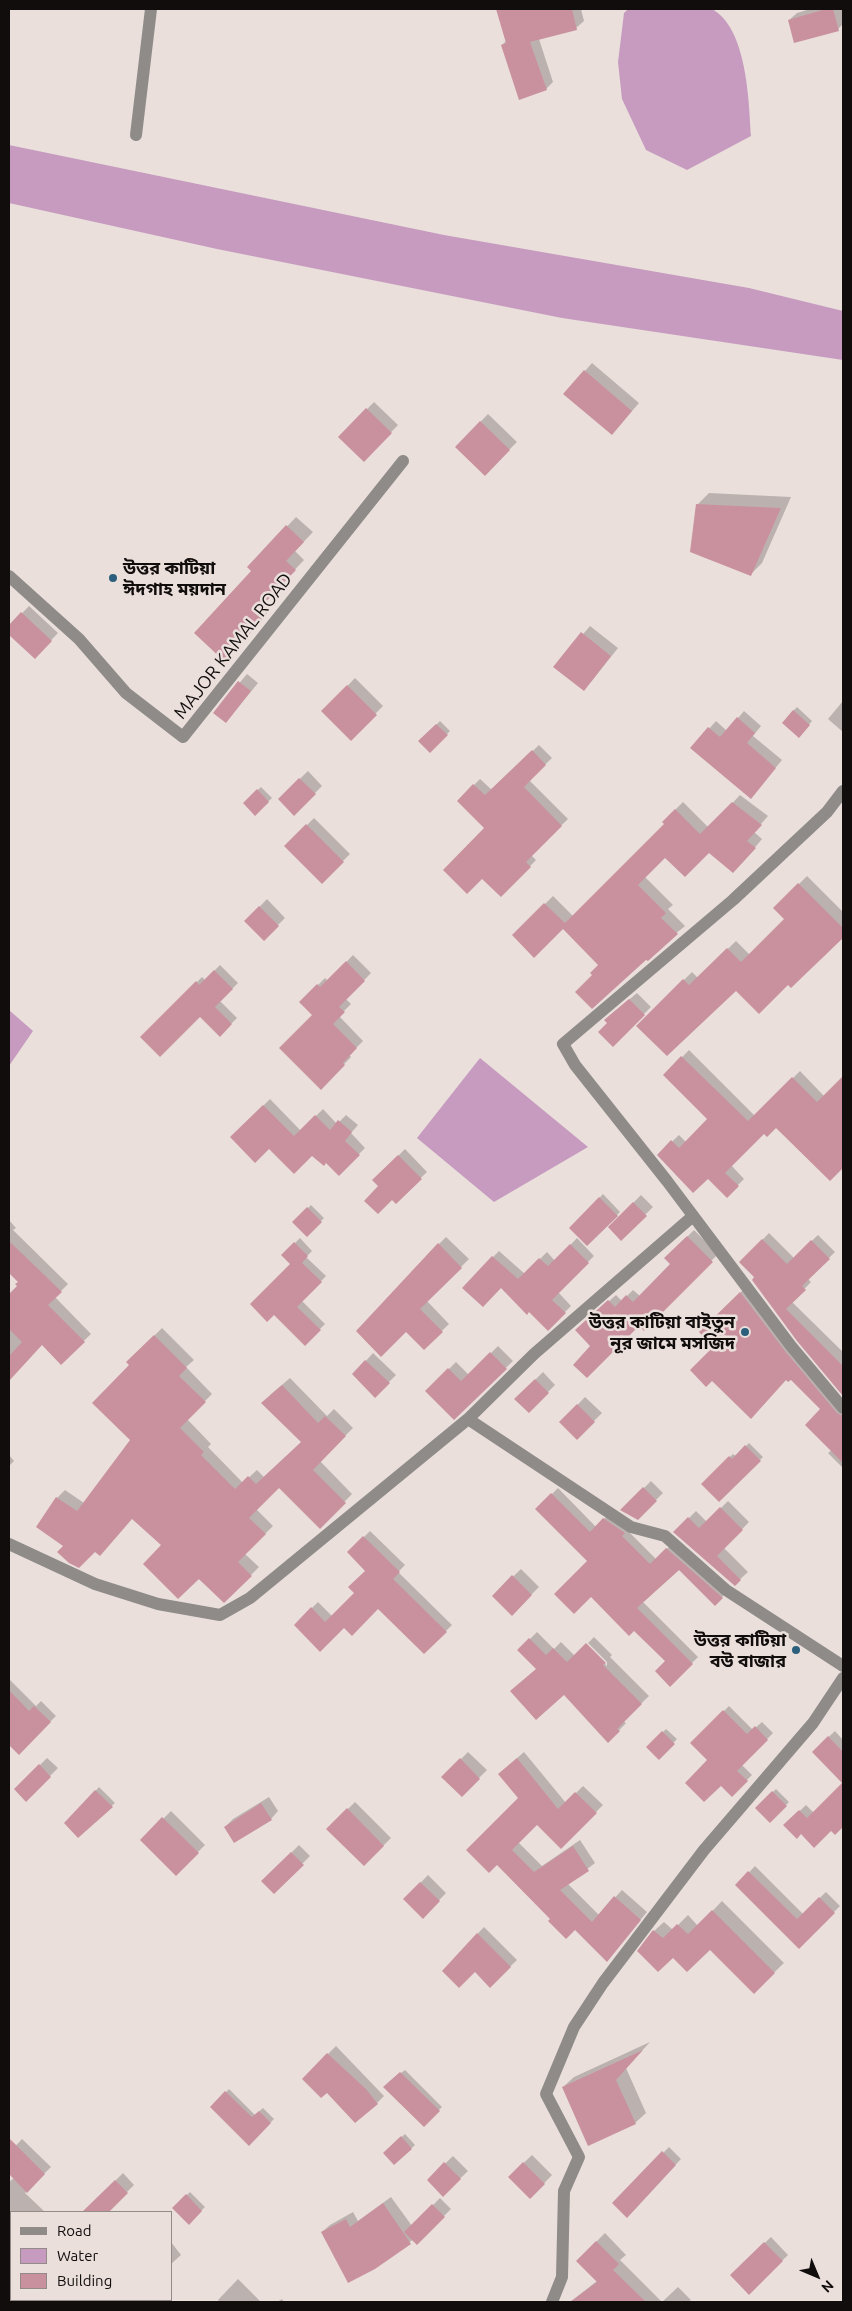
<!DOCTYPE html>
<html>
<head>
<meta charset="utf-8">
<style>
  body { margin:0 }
  #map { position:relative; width:852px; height:2311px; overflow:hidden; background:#eadfdb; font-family:Ubuntu,sans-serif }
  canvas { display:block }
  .frame { position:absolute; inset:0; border:10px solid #110d0c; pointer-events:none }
  .legend { position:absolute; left:10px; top:2211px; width:162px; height:90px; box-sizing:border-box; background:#eadfdb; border:1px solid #938b88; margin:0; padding:6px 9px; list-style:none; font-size:15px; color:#110d0c }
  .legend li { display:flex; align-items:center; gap:10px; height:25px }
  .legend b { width:25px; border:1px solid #938b88 }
  .north { position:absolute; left:792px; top:2251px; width:50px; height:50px; -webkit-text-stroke:4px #eadfdb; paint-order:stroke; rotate:135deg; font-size:14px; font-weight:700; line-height:20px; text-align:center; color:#110d0c }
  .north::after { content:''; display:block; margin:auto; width:18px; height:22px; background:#110d0c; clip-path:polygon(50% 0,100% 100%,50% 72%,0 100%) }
</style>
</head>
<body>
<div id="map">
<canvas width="852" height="2311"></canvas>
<div class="frame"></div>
<ul class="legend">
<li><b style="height:6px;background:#8e8b88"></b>Road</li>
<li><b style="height:14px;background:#c69bbf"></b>Water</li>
<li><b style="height:14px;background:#c9919e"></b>Building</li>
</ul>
<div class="north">N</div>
</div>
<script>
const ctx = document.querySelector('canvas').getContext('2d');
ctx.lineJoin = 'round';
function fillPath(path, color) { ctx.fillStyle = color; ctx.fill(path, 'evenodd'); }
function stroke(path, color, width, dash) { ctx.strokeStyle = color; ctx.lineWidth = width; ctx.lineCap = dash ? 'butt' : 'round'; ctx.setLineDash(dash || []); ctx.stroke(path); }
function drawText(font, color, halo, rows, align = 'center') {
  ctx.font = font + ' Ubuntu,"Noto Sans Bengali",sans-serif'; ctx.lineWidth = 5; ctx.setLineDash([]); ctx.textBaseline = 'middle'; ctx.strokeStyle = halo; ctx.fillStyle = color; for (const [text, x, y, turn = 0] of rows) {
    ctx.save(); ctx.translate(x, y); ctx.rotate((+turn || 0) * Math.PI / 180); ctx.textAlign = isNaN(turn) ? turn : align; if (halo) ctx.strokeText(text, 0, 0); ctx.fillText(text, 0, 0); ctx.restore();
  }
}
fillPath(new Path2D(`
  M 628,9 L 712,9 C 747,28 749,101 751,136 L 687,170 L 646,150 L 622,99 L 618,62 L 624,13 Z
  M 9,145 L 444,235 L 749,288 L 843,311 L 843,360 L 562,318 L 217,249 L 9,203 Z
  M 9,1010 L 33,1031 L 9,1066 Z
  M 480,1058 L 588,1147 L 494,1202 L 417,1138 Z`), '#c69bbf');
fillPath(new Path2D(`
  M 498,9 L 581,9 L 584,21 L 576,28 L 539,39 L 553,82 L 546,89 L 502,45 L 507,40 Z
  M 810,9 L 842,9 L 843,24 L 838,29 L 789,20 L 797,13 Z
  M 592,363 L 639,403 L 619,426 L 585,371 Z
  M 374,402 L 398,425 L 364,460 L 340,437 Z
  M 488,414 L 517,442 L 485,474 L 456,447 Z
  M 709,493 L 791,497 L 762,563 L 751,574 L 698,504 Z
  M 296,517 L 313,532 L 295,551 L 304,560 L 263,603 L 270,610 L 233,650 L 253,571 L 249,567 Z
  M 29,606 L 58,633 L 35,657 L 9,633 L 9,627 Z
  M 590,626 L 618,648 L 591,682 L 555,667 Z
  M 247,674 L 258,683 L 226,722 L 214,713 Z
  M 355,678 L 383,706 L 351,739 L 323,711 Z
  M 843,701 L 843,732 L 828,719 Z
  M 797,707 L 812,721 L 802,733 L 793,711 Z
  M 744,711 L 761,726 L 753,736 L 782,760 L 757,790 L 692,748 L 716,721 L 727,731 Z
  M 440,721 L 450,731 L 430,751 L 420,741 Z
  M 539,745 L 552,758 L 529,780 L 568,819 L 531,855 L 536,860 L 501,896 L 486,828 L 458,801 L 480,779 L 492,790 Z
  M 308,771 L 322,786 L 294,814 L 279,799 Z
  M 261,787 L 272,798 L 255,814 L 244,803 Z
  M 740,795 L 768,816 L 754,832 L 762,839 L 741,864 L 709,852 L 665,856 L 645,877 L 673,905 L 668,909 L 685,926 L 646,958 L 594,975 L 600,965 L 563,928 L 514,935 L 553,896 L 573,916 L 666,824 L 663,822 L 683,802 L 709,828 Z
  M 314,818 L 350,854 L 322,882 L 286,846 Z
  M 807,876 L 843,912 L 843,937 L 823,957 L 788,983 L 736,989 L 638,1026 L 692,972 L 698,978 L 736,941 L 750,955 L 786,919 L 775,908 Z
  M 267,899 L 285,918 L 264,939 L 246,921 Z
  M 353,955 L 371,973 L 346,999 L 351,1004 L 339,1016 L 363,1041 L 349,1055 L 351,1057 L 321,1088 L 314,1015 L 301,1002 L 325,978 L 328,981 Z
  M 220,965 L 238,983 L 220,1001 L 237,1018 L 220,1035 L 200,1016 L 142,1037 L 202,977 L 205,980 Z
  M 637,993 L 651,1007 L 613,1045 L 608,1023 L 613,1013 Z
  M 689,1050 L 755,1116 L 800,1071 L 824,1096 L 843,1077 L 843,1167 L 830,1180 L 776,1126 L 764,1132 L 731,1165 L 744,1179 L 727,1196 L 708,1177 L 658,1155 L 679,1135 L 686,1142 L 709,1119 L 665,1075 Z
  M 270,1099 L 301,1131 L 323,1109 L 337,1124 L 346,1115 L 358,1125 L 351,1133 L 365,1148 L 339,1174 L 326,1162 L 312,1154 L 232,1137 Z
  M 405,1149 L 427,1172 L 396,1202 L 374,1180 Z
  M 603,1194 L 620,1212 L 587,1245 L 571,1228 Z
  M 641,1195 L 653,1207 L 621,1239 L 609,1227 Z
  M 311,1205 L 324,1218 L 307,1235 L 294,1222 Z
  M 9,1220 L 16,1228 L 13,1230 L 68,1284 L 55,1297 L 91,1334 L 61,1363 L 42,1344 L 9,1380 L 9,1296 L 19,1286 L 19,1282 L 9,1271 Z
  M 694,1230 L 718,1254 L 644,1329 L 639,1324 L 592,1346 L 583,1324 L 616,1295 L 622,1301 L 633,1290 L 640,1296 L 672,1264 L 666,1258 Z
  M 769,1233 L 794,1258 L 818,1235 L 835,1252 L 808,1279 L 811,1282 L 792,1302 L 843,1352 L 843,1394 L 798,1340 L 756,1277 L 741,1262 Z
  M 446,1237 L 469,1259 L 427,1301 L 449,1324 L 424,1348 L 406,1330 L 439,1244 Z
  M 300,1238 L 312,1251 L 306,1257 L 326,1276 L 302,1301 L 325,1324 L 305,1344 L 274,1313 L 292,1264 L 283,1255 Z
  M 577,1238 L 594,1256 L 558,1292 L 571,1306 L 548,1329 L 493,1257 L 499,1251 L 525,1274 L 547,1252 L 555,1261 Z
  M 747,1286 L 843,1407 L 843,1468 L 828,1453 L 832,1450 L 822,1409 L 791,1378 L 786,1378 L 751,1417 L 715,1347 L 701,1332 Z
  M 162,1328 L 194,1360 L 186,1367 L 212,1394 L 187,1419 L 211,1444 L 208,1447 L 243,1483 L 257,1470 L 264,1477 L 302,1442 L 270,1395 L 290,1378 L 327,1416 L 334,1409 L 353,1428 L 320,1461 L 352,1494 L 320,1527 L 279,1486 L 256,1509 L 273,1526 L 245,1554 L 259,1567 L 224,1602 L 132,1518 L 95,1550 L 65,1546 L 57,1498 L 65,1490 L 84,1503 L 131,1440 L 131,1365 L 128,1362 Z
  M 498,1346 L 513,1361 L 454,1418 L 427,1391 L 456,1362 L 469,1375 Z
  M 373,1353 L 396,1375 L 375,1396 L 354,1374 Z
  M 543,1372 L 555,1385 L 529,1411 L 516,1399 Z
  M 585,1397 L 602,1413 L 577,1438 L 561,1422 Z
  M 749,1443 L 763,1457 L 719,1501 L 703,1484 L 733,1454 L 736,1456 Z
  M 9,1455 L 14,1461 L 9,1466 Z
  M 651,1481 L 663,1493 L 637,1519 L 644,1488 Z
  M 558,1488 L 596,1527 L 610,1513 L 656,1559 L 673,1543 L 728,1591 L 715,1604 L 680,1569 L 643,1602 L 698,1657 L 670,1685 L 666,1661 L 589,1561 L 537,1509 Z
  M 728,1501 L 749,1522 L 724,1548 L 748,1572 L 735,1584 L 675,1532 L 696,1511 L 707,1522 Z
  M 370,1531 L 405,1565 L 398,1572 L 452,1625 L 424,1653 L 378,1607 L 344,1626 L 295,1625 L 318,1602 L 332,1616 L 356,1593 L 367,1571 L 349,1552 Z
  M 521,1569 L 539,1587 L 512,1614 L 493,1596 Z
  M 537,1632 L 554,1649 L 561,1642 L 575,1656 L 586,1645 L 607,1666 L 607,1662 L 588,1643 L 594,1637 L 612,1655 L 610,1657 L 649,1696 L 623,1721 L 626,1723 L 608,1742 L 564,1693 L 519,1650 Z
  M 10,1680 L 36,1706 L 41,1701 L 56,1716 L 19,1753 L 9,1743 Z
  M 729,1706 L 753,1730 L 762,1722 L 773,1733 L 742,1765 L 752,1775 L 732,1795 L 709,1760 L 692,1743 Z
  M 666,1729 L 677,1739 L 659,1758 L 648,1747 Z
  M 835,1731 L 843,1740 L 843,1782 L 813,1752 Z
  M 468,1752 L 487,1770 L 462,1795 L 443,1777 Z
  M 524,1752 L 566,1803 L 583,1786 L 603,1805 L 561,1847 L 537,1823 L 518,1842 L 542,1866 L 580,1840 L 595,1863 L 568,1884 L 599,1915 L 622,1890 L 647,1912 L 607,1960 L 575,1928 L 552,1919 L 497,1863 L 520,1798 L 507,1767 Z
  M 47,1758 L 58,1768 L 26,1800 L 16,1789 Z
  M 843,1784 L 843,1818 L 814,1846 L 801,1833 L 785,1825 L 806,1805 L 814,1813 Z
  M 99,1787 L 115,1803 L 78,1836 L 66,1823 Z
  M 776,1789 L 789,1802 L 770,1821 L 756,1808 Z
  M 269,1797 L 278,1811 L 271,1819 L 225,1827 L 233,1819 Z
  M 355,1802 L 391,1838 L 364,1865 L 328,1829 Z
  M 171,1811 L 205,1845 L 176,1874 L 142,1840 Z
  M 299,1845 L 310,1856 L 274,1892 L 263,1881 Z
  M 755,1866 L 803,1914 L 826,1892 L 840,1906 L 799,1947 L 737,1885 Z
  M 428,1875 L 446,1893 L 423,1917 L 405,1899 Z
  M 722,1901 L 784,1963 L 754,1992 L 710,1948 L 673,1956 L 654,1931 L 664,1922 L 673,1930 L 688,1915 L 698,1926 Z
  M 484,1927 L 517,1960 L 490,1986 L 458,1954 Z
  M 650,2042 L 626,2068 L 646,2113 L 635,2123 L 563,2087 L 574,2077 Z
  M 336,2046 L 384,2096 L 377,2103 L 327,2091 L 303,2079 Z
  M 405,2070 L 442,2107 L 424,2125 L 388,2083 Z
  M 229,2089 L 255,2115 L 263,2108 L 274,2119 L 249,2144 L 212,2107 Z
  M 405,2134 L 415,2145 L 394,2164 L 384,2153 Z
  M 22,2139 L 51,2167 L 25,2193 L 45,2212 L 11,2212 L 11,2251 L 9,2249 L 9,2182 L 14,2178 L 9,2173 L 9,2153 Z
  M 669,2147 L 681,2159 L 627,2216 L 614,2203 Z
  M 532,2155 L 552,2175 L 530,2198 L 509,2177 Z
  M 453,2156 L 468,2171 L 443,2195 L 428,2180 Z
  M 123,2173 L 134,2185 L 107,2212 L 84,2212 Z
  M 190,2192 L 205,2207 L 189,2223 L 174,2208 Z
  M 391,2197 L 412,2226 L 440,2198 L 451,2209 L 417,2243 L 414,2239 L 374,2268 L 322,2232 L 330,2225 L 353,2212 L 358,2221 Z
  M 605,2233 L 626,2255 L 620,2260 L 662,2302 L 678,2287 L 691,2300 L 688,2302 L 570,2302 L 597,2281 L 577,2261 Z
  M 771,2237 L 788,2255 L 749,2293 L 731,2275 Z
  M 171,2242 L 181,2255 L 171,2264 Z
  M 238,2279 L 261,2302 L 220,2302 L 218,2300 Z
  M 282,2299 L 284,2302 L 277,2302 Z
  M 92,2300 L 101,2300 L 103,2302 L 90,2302 Z`), '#0003');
fillPath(new Path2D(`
  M 496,9 L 572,9 L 577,30 L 530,42 L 547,90 L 519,100 L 501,45 L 506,43 Z
  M 826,9 L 833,9 L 839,31 L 794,43 L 788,20 Z
  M 584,370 L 632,411 L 612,435 L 563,394 Z
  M 366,408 L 392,433 L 364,462 L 338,437 Z
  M 480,421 L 510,450 L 485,476 L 455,447 Z
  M 696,504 L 781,508 L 751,576 L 690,552 Z
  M 286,525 L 304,542 L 286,561 L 296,570 L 255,613 L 262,620 L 224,661 L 194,633 L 251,571 L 247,567 Z
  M 21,612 L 52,641 L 35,659 L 9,635 L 9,625 Z
  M 581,632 L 611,656 L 584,691 L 553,667 Z
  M 238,681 L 251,691 L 226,723 L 213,713 Z
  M 347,685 L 377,715 L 351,741 L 321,711 Z
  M 793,710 L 810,725 L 799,738 L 782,723 Z
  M 737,717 L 755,733 L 747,743 L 776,768 L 751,799 L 690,748 L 708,727 L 720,737 Z
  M 436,724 L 448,735 L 430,753 L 418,741 Z
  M 532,750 L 546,765 L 524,787 L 562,826 L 526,862 L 531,867 L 501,897 L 482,879 L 467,894 L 443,870 L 484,828 L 457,801 L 473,784 L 485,795 Z
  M 299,778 L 316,794 L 294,816 L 278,799 Z
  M 257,789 L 269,802 L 255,816 L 243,803 Z
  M 732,802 L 762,825 L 747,841 L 756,848 L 733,873 L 709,853 L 685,877 L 665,858 L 638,885 L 666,913 L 661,918 L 678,934 L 648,961 L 646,960 L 592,1009 L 575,992 L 592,975 L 590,973 L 598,965 L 563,929 L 534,958 L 512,935 L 544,903 L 565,923 L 664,824 L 662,822 L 675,809 L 700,834 Z
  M 306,824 L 344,862 L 322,884 L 284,846 Z
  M 798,883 L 843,928 L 843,938 L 791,988 L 788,985 L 759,1014 L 736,991 L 667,1056 L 636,1026 L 683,979 L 689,985 L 727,948 L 741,962 L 784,919 L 773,908 Z
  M 259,906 L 279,926 L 264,941 L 244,921 Z
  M 346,961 L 365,981 L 339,1007 L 345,1012 L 333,1024 L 357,1048 L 343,1063 L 345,1065 L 321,1090 L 279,1048 L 312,1015 L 299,1002 L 317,984 L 320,987 Z
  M 214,970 L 233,989 L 215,1007 L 232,1024 L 220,1037 L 200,1017 L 160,1057 L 140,1037 L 196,981 L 199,985 Z
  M 629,999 L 645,1015 L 613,1047 L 598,1032 L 607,1023 L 604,1020 Z
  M 681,1056 L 748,1121 L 792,1077 L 817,1102 L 843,1076 L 843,1168 L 830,1181 L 776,1128 L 767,1137 L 764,1134 L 725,1173 L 739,1186 L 727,1198 L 708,1179 L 693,1193 L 657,1155 L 671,1140 L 679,1148 L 707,1119 L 663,1075 Z
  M 263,1105 L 294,1136 L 315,1115 L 330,1130 L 338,1120 L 352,1132 L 345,1141 L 360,1155 L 339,1176 L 326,1163 L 324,1166 L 312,1156 L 294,1174 L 269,1149 L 255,1163 L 230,1137 Z
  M 398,1155 L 422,1179 L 396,1204 L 392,1200 L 378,1214 L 364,1201 L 378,1186 L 372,1180 Z
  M 599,1197 L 618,1216 L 587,1246 L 569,1228 Z
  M 633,1202 L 647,1216 L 621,1241 L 608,1227 Z
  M 307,1207 L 322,1222 L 307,1237 L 292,1222 Z
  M 687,1236 L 713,1262 L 644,1331 L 639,1326 L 587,1378 L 573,1365 L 590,1346 L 575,1330 L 608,1300 L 615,1307 L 626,1295 L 633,1302 L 670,1264 L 664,1258 Z
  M 762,1239 L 787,1264 L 811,1240 L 830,1259 L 802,1286 L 806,1290 L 786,1309 L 843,1366 L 843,1396 L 797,1341 L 752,1280 L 754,1277 L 739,1262 Z
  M 9,1241 L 62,1292 L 48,1305 L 85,1342 L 61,1365 L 42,1345 L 9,1381 L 9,1356 L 22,1342 L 9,1329 L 9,1294 L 17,1286 L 15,1284 L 18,1282 L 9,1273 Z
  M 294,1242 L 308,1256 L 302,1263 L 322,1282 L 297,1307 L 321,1330 L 305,1346 L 274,1315 L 267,1322 L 250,1304 L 290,1264 L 281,1255 Z
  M 438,1243 L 462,1268 L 420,1309 L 443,1332 L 424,1350 L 406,1332 L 381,1357 L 356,1331 Z
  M 570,1244 L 589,1263 L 552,1300 L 566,1313 L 548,1331 L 529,1312 L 527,1315 L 501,1288 L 483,1307 L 462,1288 L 492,1256 L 518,1279 L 539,1258 L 548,1266 Z
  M 740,1292 L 785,1351 L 837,1413 L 843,1416 L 843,1463 L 805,1425 L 820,1409 L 791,1380 L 788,1382 L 786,1380 L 751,1419 L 712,1381 L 706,1387 L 690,1370 L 713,1347 L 699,1332 Z
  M 154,1335 L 187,1368 L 179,1376 L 206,1402 L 180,1428 L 204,1452 L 201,1455 L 235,1489 L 248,1476 L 256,1484 L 301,1442 L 261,1403 L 282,1385 L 318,1423 L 325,1416 L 346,1436 L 313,1470 L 346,1503 L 320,1529 L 279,1488 L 249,1518 L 266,1534 L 238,1562 L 252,1576 L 224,1603 L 199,1579 L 178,1599 L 143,1564 L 161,1545 L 132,1519 L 100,1556 L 95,1552 L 79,1568 L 69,1563 L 57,1552 L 63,1546 L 36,1527 L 56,1497 L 77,1511 L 130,1440 L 92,1403 L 129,1365 L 126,1362 Z
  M 490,1352 L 507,1369 L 454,1420 L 425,1391 L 448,1368 L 461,1381 Z
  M 365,1360 L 390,1383 L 375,1398 L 352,1374 Z
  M 535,1379 L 549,1393 L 529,1413 L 514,1399 Z
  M 577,1404 L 595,1422 L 577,1440 L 559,1422 Z
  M 745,1445 L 761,1461 L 719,1502 L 701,1484 L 729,1456 L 732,1459 Z
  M 643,1487 L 657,1501 L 638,1520 L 620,1510 Z
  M 551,1493 L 590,1532 L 603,1518 L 625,1533 L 622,1536 L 650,1564 L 666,1548 L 723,1598 L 715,1606 L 679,1570 L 637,1608 L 693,1664 L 670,1687 L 655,1671 L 665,1661 L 634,1631 L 629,1636 L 591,1597 L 574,1614 L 554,1594 L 587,1561 L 535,1509 Z
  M 720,1507 L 743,1530 L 717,1556 L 741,1580 L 735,1586 L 673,1532 L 688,1517 L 699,1528 Z
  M 363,1536 L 400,1572 L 393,1579 L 447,1632 L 424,1654 L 378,1609 L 352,1636 L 344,1628 L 320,1652 L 294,1625 L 311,1607 L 325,1622 L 354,1593 L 348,1587 L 365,1571 L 347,1552 Z
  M 512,1575 L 532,1595 L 512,1616 L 492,1596 Z
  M 529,1638 L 546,1655 L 553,1648 L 567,1662 L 586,1643 L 606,1663 L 603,1665 L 642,1704 L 617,1729 L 620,1731 L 608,1743 L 564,1695 L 536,1720 L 510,1691 L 536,1669 L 517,1650 Z
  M 9,1690 L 29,1711 L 34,1706 L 51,1722 L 19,1755 L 9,1745 Z
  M 723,1710 L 747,1734 L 755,1726 L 768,1740 L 737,1771 L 748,1781 L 732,1797 L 721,1786 L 704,1802 L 685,1783 L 707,1760 L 690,1743 Z
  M 662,1731 L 675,1744 L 659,1760 L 646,1747 Z
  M 828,1736 L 843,1752 L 843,1827 L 835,1835 L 831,1831 L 814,1848 L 801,1834 L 797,1839 L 783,1825 L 799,1810 L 807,1818 L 842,1783 L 812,1752 Z
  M 460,1758 L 480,1779 L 462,1797 L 441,1777 Z
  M 517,1758 L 558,1809 L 575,1792 L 597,1813 L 561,1849 L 537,1825 L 512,1850 L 534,1872 L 573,1846 L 589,1871 L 560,1890 L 592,1922 L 614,1896 L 641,1920 L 607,1962 L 575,1930 L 566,1939 L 548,1921 L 550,1919 L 497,1865 L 489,1873 L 466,1850 L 518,1798 L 498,1774 Z
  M 39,1764 L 51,1777 L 26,1802 L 14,1789 Z
  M 95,1790 L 113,1807 L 78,1838 L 64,1823 Z
  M 772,1791 L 787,1806 L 770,1823 L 755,1808 Z
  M 261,1803 L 272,1820 L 234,1843 L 224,1827 Z
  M 347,1808 L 384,1846 L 364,1866 L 326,1829 Z
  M 162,1817 L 199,1853 L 176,1876 L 140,1840 Z
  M 291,1852 L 304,1865 L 274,1894 L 261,1881 Z
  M 748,1871 L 797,1919 L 819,1897 L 835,1913 L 799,1949 L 735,1885 Z
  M 420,1882 L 440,1901 L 423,1919 L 403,1899 Z
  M 712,1910 L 775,1973 L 754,1994 L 710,1950 L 687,1972 L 673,1958 L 658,1972 L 637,1951 L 653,1930 L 663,1938 L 677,1924 L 688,1934 Z
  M 477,1933 L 511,1967 L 490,1988 L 475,1972 L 459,1988 L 442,1971 Z
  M 643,2050 L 616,2080 L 636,2124 L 588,2146 L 562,2087 Z
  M 327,2053 L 366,2089 L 378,2104 L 355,2123 L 327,2093 L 321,2098 L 302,2079 Z
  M 400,2072 L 440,2111 L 424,2127 L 383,2087 Z
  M 225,2091 L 252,2117 L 259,2111 L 271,2123 L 249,2146 L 210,2107 Z
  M 401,2136 L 412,2149 L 394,2165 L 383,2153 Z
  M 9,2138 L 45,2174 L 27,2193 L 9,2174 Z
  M 662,2151 L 676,2165 L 627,2218 L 612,2203 Z
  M 444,2162 L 461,2179 L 443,2197 L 427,2180 Z
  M 523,2162 L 545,2184 L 530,2199 L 508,2177 Z
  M 115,2180 L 128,2193 L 109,2212 L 82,2212 Z
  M 186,2194 L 202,2211 L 189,2225 L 172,2208 Z
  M 383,2203 L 411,2244 L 375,2269 L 348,2283 L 321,2232 L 346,2219 L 350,2227 Z
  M 432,2204 L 445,2217 L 417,2245 L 404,2232 Z
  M 596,2241 L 619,2264 L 613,2270 L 646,2302 L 570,2302 L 597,2282 L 576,2261 Z
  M 764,2242 L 783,2261 L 749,2295 L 730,2275 Z`), '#c9919e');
stroke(new Path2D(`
  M 136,135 L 151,9
  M 9,576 L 79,639 L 126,693 L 183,737 L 403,461
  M 843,791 L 827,812 L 733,900 L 563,1044 L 575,1065 L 667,1181 L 791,1346 L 843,1408
  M 468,1419 L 631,1527 L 665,1536 L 726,1590 L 843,1666
  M 9,1544 L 95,1584 L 158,1604 L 220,1615 L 250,1598 L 468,1419 L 534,1354 L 693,1216
  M 552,2302 L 562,2277 L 564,2191 L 579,2157 L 546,2094 L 574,2027 L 603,1983 L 704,1850 L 813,1723 L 843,1678`), '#8e8b88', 12);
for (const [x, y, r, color] of [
  [113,578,5,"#2b5f7b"],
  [745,1332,5,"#2b5f7b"],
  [796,1650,5,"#2b5f7b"]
]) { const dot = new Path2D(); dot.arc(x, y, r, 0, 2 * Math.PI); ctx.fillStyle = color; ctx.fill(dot); stroke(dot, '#eadfdb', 2); }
drawText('bold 18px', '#110d0c', '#eadfdb', [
  ["উত্তর কাটিয়া",123,568,"left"],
  ["ঈদগাহ ময়দান",123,589,"left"],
  ["উত্তর কাটিয়া বাইতুন",735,1322],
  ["নূর জামে মসজিদ",735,1343],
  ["উত্তর কাটিয়া",786,1640],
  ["বউ বাজার",786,1661]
], 'right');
drawText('18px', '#110d0c', '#eadfdb', [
  ["MAJOR KAMAL ROAD",233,646,-52]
]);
</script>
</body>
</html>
